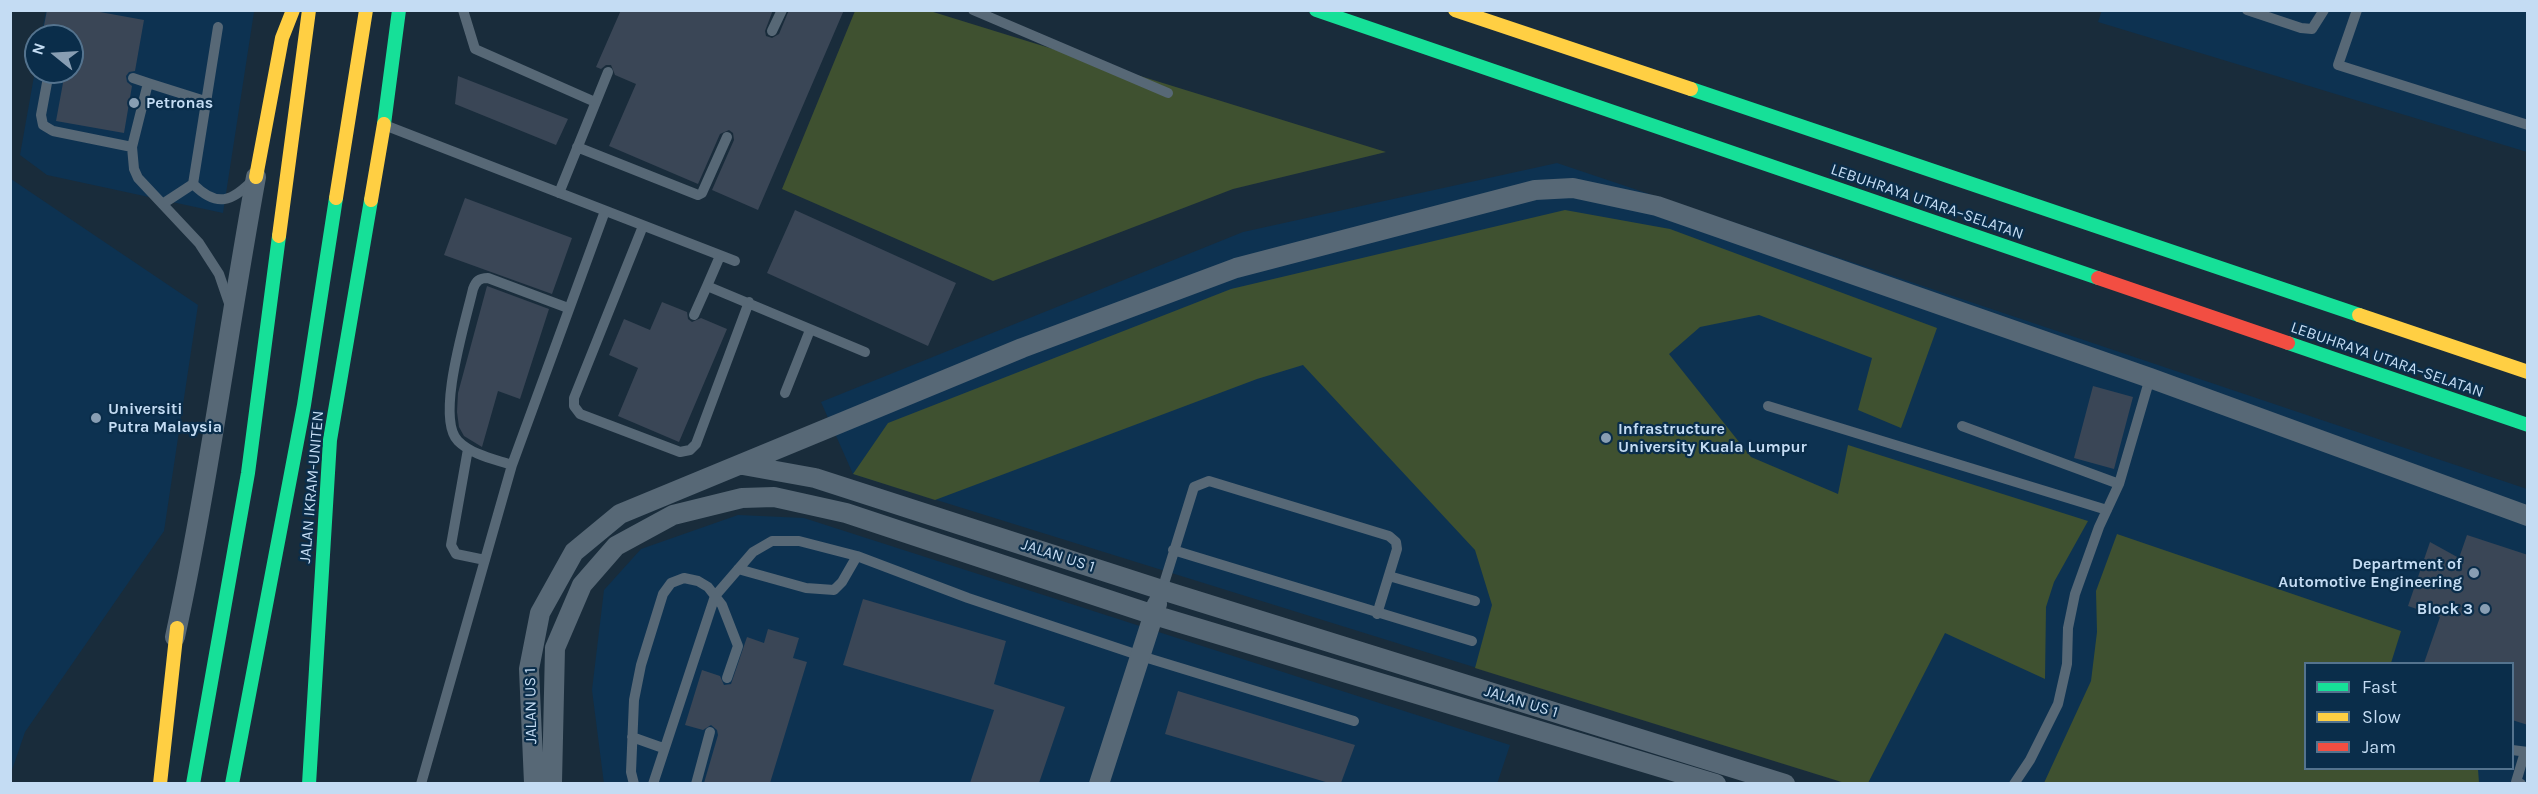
<!DOCTYPE html>
<html>
<head>
<meta charset="utf-8">
<style>
  body { margin:0 }
  #map { position:relative; width:2538px; height:794px; overflow:hidden; background:#192c3b; font-family:Karla,sans-serif }
  canvas { display:block }
  .frame { position:absolute; inset:0; border:12px solid #c4dcf3; pointer-events:none }
  .legend { position:absolute; left:2304px; top:662px; width:210px; height:108px; box-sizing:border-box; background:#0a2d4a; border:2px solid #54738e; margin:0; padding:8px 10px; list-style:none; font-size:18px; color:#c4dcf3 }
  .legend li { display:flex; align-items:center; gap:12px; height:30px }
  .legend b { width:30px; border:2px solid #54738e }
  .north { position:absolute; left:24px; top:24px; width:60px; height:60px; box-sizing:border-box; background:#0a2d4a; border:2px solid #54738e; border-radius:50%; rotate:288deg; font-size:16px; font-weight:700; line-height:24px; text-align:center; color:#c4dcf3 }
  .north::after { content:''; display:block; margin:auto; width:21px; height:27px; background:#889eb3; clip-path:polygon(50% 0,100% 100%,50% 72%,0 100%) }
</style>
</head>
<body>
<div id="map">
<canvas width="2538" height="794"></canvas>
<div class="frame"></div>
<ul class="legend">
<li><b style="height:8px;background:#16e098"></b>Fast</li>
<li><b style="height:8px;background:#ffcf43"></b>Slow</li>
<li><b style="height:8px;background:#f24e42"></b>Jam</li>
</ul>
<div class="north">N</div>
</div>
<script>
const ctx = document.querySelector('canvas').getContext('2d');
ctx.lineJoin = 'round';
function fillPath(path, color) { ctx.fillStyle = color; ctx.fill(path, 'evenodd'); }
function stroke(path, color, width, dash) { ctx.strokeStyle = color; ctx.lineWidth = width; ctx.lineCap = dash ? 'butt' : 'round'; ctx.setLineDash(dash || []); ctx.stroke(path); }
function drawText(font, color, halo, rows, align = 'center') {
  ctx.font = font + ' Karla,sans-serif'; ctx.lineWidth = 4.5; ctx.setLineDash([]); ctx.textBaseline = 'middle'; ctx.strokeStyle = halo; ctx.fillStyle = color; for (const [text, x, y, turn = 0] of rows) {
    ctx.save(); ctx.translate(x, y); ctx.rotate((+turn || 0) * Math.PI / 180); ctx.textAlign = isNaN(turn) ? turn : align; if (halo) ctx.strokeText(text, 0, 0); ctx.fillText(text, 0, 0); ctx.restore();
  }
}
fillPath(new Path2D(`
  M 244,10 L 254,12 L 223,213 L 47,175 L 20,155 L 36,65 L 36,72 L 72,72 L 72,36 L 41,36 L 46,11 Z
  M 2102,10 L 2527,11 L 2527,152 L 2098,22 Z
  M 1557,163 L 2527,489 L 2527,783 L 1847,783 L 853,474 L 821,402 L 1243,232 ZM 2306,664 L 2512,664 L 2512,768 L 2306,768 Z
  M 11,179 L 198,305 L 164,531 L 25,732 L 11,773 Z
  M 738,515 L 804,518 L 1510,745 L 1497,784 L 604,784 L 592,690 L 604,590 L 641,549 Z`), '#0d3251');
fillPath(new Path2D(`
  M 855,11 L 930,11 L 1386,152 L 1233,189 L 993,281 L 782,189 Z
  M 1565,210 L 1670,229 L 1937,328 L 1901,428 L 1858,410 L 1872,358 L 1759,315 L 1700,327 L 1669,354 L 1751,457 L 1838,494 L 1848,445 L 2088,521 L 2054,582 L 2046,607 L 2045,679 L 1945,633 L 1868,783 L 1848,784 L 1475,668 L 1492,605 L 1475,550 L 1303,365 L 1257,379 L 935,500 L 853,474 L 888,423 L 1231,289 Z
  M 2117,534 L 2401,631 L 2391,663 L 2306,664 L 2306,768 L 2478,769 L 2479,783 L 2044,783 L 2091,681 L 2097,632 L 2096,591 Z`), '#3f5130');
fillPath(new Path2D(`
  M 47,10 L 89,10 L 144,20 L 135,71 L 129,72 L 126,76 L 127,82 L 132,86 L 124,133 L 56,121 L 65,72 L 72,72 L 72,36 L 42,36 Z
  M 621,10 L 773,10 L 765,31 L 766,36 L 772,38 L 779,34 L 789,10 L 844,10 L 758,210 L 712,190 L 734,140 L 733,133 L 729,130 L 720,134 L 698,184 L 609,146 L 636,84 L 615,75 L 611,65 L 606,65 L 601,69 L 596,67 Z
  M 458,76 L 568,119 L 556,145 L 455,104 Z
  M 465,198 L 572,238 L 552,294 L 444,255 Z
  M 795,210 L 956,283 L 928,346 L 767,273 Z
  M 487,286 L 549,309 L 520,399 L 498,391 L 482,447 L 464,436 L 459,427 L 457,412 L 458,393 Z
  M 662,302 L 687,312 L 688,319 L 692,322 L 701,318 L 727,329 L 679,442 L 618,416 L 638,368 L 609,355 L 624,319 L 650,330 Z
  M 2093,386 L 2133,397 L 2114,469 L 2074,458 Z
  M 2467,535 L 2528,555 L 2528,725 L 2512,720 L 2512,663 L 2424,663 L 2440,617 L 2408,606 L 2430,542 L 2459,558 Z
  M 863,599 L 1006,641 L 994,684 L 1065,707 L 1039,783 L 970,783 L 994,710 L 843,665 Z
  M 768,629 L 799,638 L 793,658 L 807,662 L 770,783 L 704,783 L 718,735 L 717,730 L 711,725 L 703,730 L 685,725 L 702,670 L 720,676 L 724,685 L 731,684 L 747,637 L 764,643 Z
  M 1178,691 L 1355,745 L 1341,783 L 1329,783 L 1165,734 Z`), '#3a4656');
stroke(new Path2D(`
  M 463,10 L 475,49 L 595,102
  M 973,10 L 1168,93
  M 2247,10 L 2301,28 L 2312,29 L 2324,10
  M 2357,10 L 2338,65 L 2528,125
  M 218,27 L 193,184 C 217,208 232,202 254,179
  M 772,31 L 782,10
  M 49,72 L 41,115 L 43,125 L 53,131 L 132,147
  M 133,78 L 148,83
  M 205,101 L 148,83 L 132,147 L 134,169 L 138,178 L 199,243 L 219,274 L 230,306
  M 387,126 L 735,261
  M 577,147 L 698,195 L 702,193 L 727,137
  M 559,193 L 608,72
  M 164,203 L 193,184
  M 643,226 L 574,398 L 574,406 L 580,414 L 680,452 L 690,450 L 696,444 L 749,302
  M 720,256 L 707,286 L 865,352
  M 694,315 L 707,286
  M 785,393 L 810,330
  M 1768,406 L 2107,510
  M 1962,426 L 2119,484
  M 468,449 L 451,545 L 456,554 L 485,560
  M 512,465 C 494,459 472,455 458,441 C 435,418 466,320 473,289 C 476,281 479,278 488,278 L 568,308
  M 1173,550 L 1472,641
  M 738,569 L 806,588 L 834,590 L 842,582 L 857,556
  M 1389,576 L 1475,601
  M 1162,590 L 1194,487 L 1209,481 L 1389,536 L 1396,542 L 1397,549 L 1377,614
  M 632,737 L 663,748
  M 2512,750 L 2528,752
  M 421,784 L 512,465 L 605,211
  M 634,784 L 631,772 L 634,700 L 641,665 L 663,594 L 671,583 L 684,578 L 698,581 L 708,587 L 722,605 L 738,646 L 727,678
  M 653,784 L 715,596 L 753,552 L 772,541 L 799,541 L 857,556 L 968,598 L 1141,656 L 1354,721
  M 696,784 L 710,732
  M 2014,784 L 2030,760 L 2058,704 L 2067,664 L 2068,628 L 2075,594 L 2099,527 L 2119,484 L 2150,378
  M 2521,784 L 2516,782 L 2525,752`), '#576876', 10);
stroke(new Path2D(`
  M 743,465 L 815,478 L 1162,590 L 1785,784
  M 175,637 C 208,485 228,330 256,177
  M 552,782 L 555,648 L 582,585 L 616,546 L 673,515 L 742,498 L 774,497 L 846,513 L 1154,615 L 1716,784
  M 534,783 L 529,669 L 540,613 L 574,552 L 620,514 L 1022,348 L 1236,268 L 1535,190 L 1573,188 L 1657,206 L 2150,378 L 2528,516
  M 1099,784 L 1157,604`), '#576876', 20);
stroke(new Path2D(`
  M 1316,10 L 2098,278
  M 1691,89 L 2359,315
  M 384,124 L 399,10
  M 2288,343 L 2528,425
  M 193,784 L 248,473 L 279,236
  M 232,784 L 304,405 L 336,198
  M 309,784 L 330,440 L 371,200`), '#16e098', 14);
stroke(new Path2D(`
  M 1455,10 L 1691,89
  M 256,177 L 282,38 L 293,10
  M 336,198 L 366,10
  M 371,200 L 384,124
  M 279,236 L 309,10
  M 2359,315 L 2528,372
  M 160,784 L 177,628`), '#ffcf43', 14);
stroke(new Path2D(`
  M 2098,278 L 2288,343`), '#f24e42', 14);
for (const [x, y, r, color] of [
  [134,103,6,"#889eb3"],
  [96,418,6,"#889eb3"],
  [1606,438,6,"#889eb3"],
  [2474,573,6,"#889eb3"],
  [2485,609,6,"#889eb3"]
]) { const dot = new Path2D(); dot.arc(x, y, r, 0, 2 * Math.PI); ctx.fillStyle = color; ctx.fill(dot); stroke(dot, '#0a2d4a', 2); }
drawText('bold 16px', '#c4dcf3', '#0a2d4a', [
  ["Petronas",146,103],
  ["Universiti",108,409],
  ["Putra Malaysia",108,427],
  ["Infrastructure",1618,429],
  ["University Kuala Lumpur",1618,447],
  ["Department of",2462,564,"right"],
  ["Automotive Engineering",2462,582,"right"],
  ["Block 3",2473,609,"right"]
], 'left');
drawText('16px', '#c4dcf3', '#0a2d4a', [
  ["LEBUHRAYA UTARA–SELATAN",1927,202,19],
  ["LEBUHRAYA UTARA–SELATAN",2387,360,19],
  ["JALAN IKRAM-UNITEN",312,487,-85],
  ["JALAN US 1",1058,556,18],
  ["JALAN US 1",1521,702,17],
  ["JALAN US 1",531,706,-91]
]);
</script>
</body>
</html>
